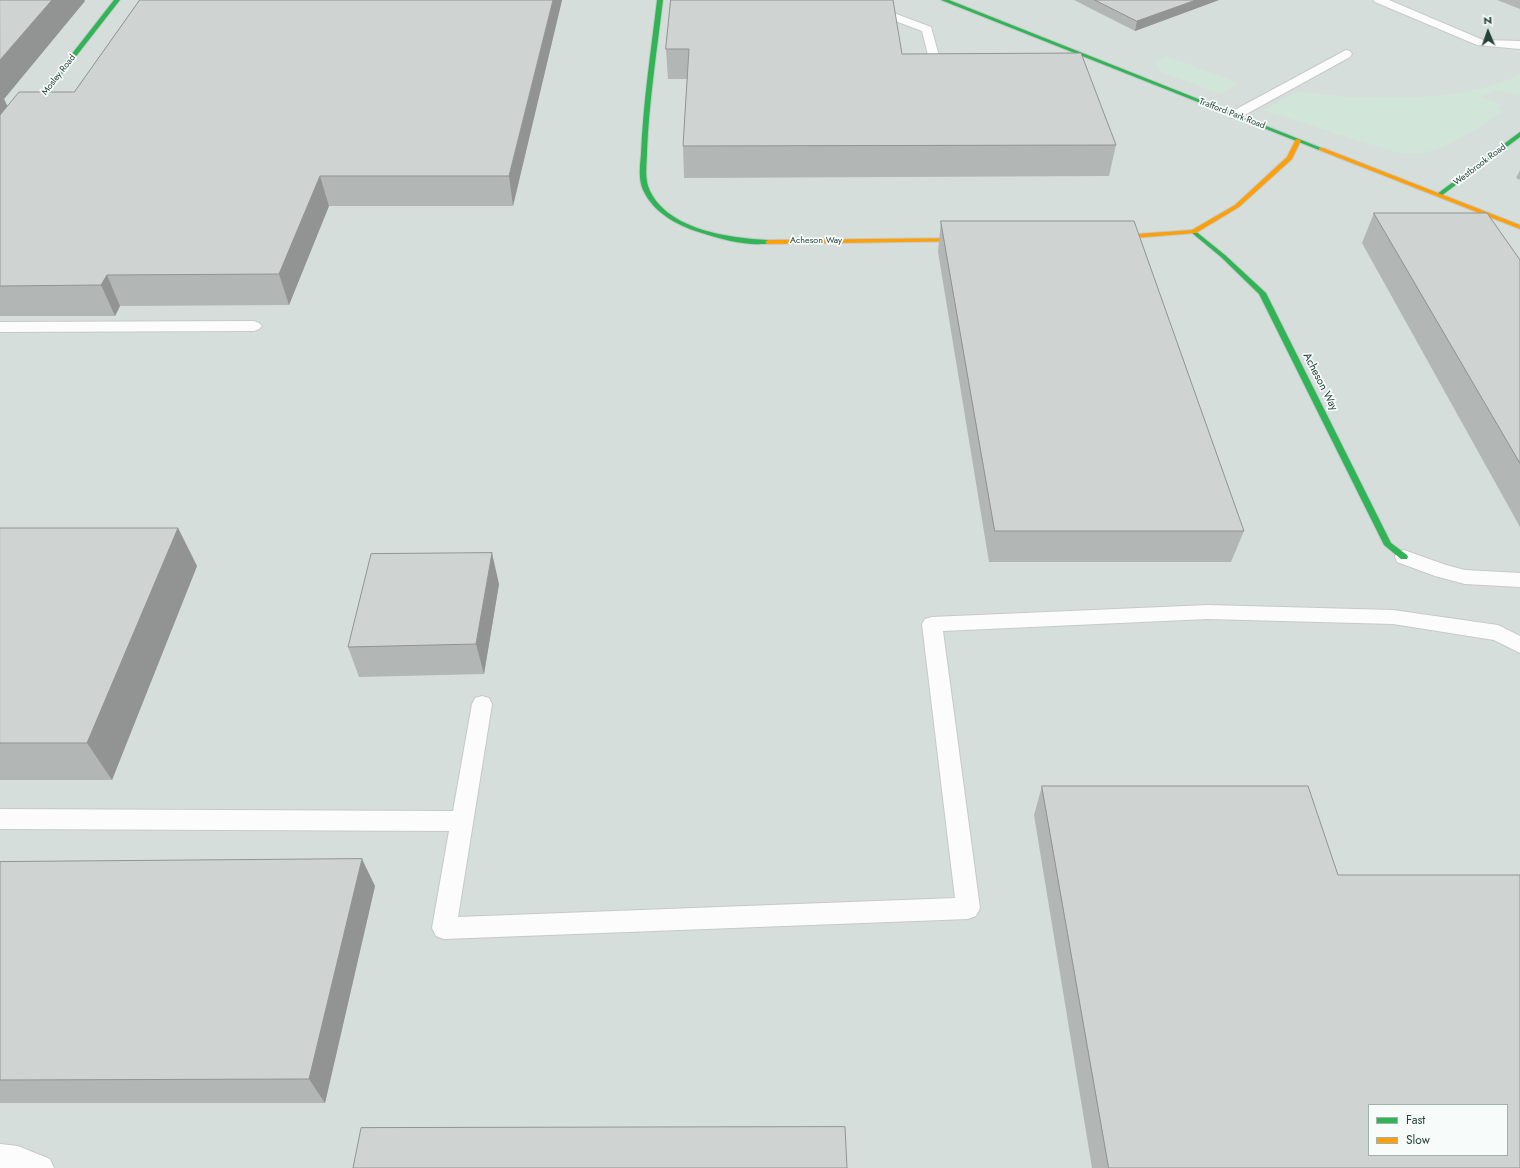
<!DOCTYPE html>
<html>
<head>
<meta charset="utf-8">
<style>
  body { margin:0 }
  #map { position:relative; width:1520px; height:1168px; overflow:hidden; background:#e8edeb; font-family:Jost,sans-serif }
  canvas { display:block }
  .legend { position:absolute; left:1368px; top:1104px; width:140px; height:52px; box-sizing:border-box; background:#f7fbf9; border:1px solid #a3b1ad; margin:0; padding:5px 7px; list-style:none; font-size:12px; color:#24423a }
  .legend li { display:flex; align-items:center; gap:8px; height:20px }
  .legend b { width:20px; border:1px solid #a3b1ad }
  .north { position:absolute; left:1468px; top:12px; width:40px; height:40px; -webkit-text-stroke:3px #f7fbf9; paint-order:stroke; rotate:358deg; font-size:11px; font-weight:700; line-height:16px; text-align:center; color:#24423a }
  .north::after { content:''; display:block; margin:auto; width:14px; height:18px; background:#24423a; clip-path:polygon(50% 0,100% 100%,50% 72%,0 100%) }
</style>
</head>
<body>
<div id="map">
<canvas width="1520" height="1168"></canvas>
<ul class="legend">
<li><b style="height:5px;background:#30b455"></b>Fast</li>
<li><b style="height:5px;background:#ff9f0a"></b>Slow</li>
</ul>
<div class="north">N</div>
</div>
<script>
const ctx = document.querySelector('canvas').getContext('2d');
ctx.lineJoin = 'round';
function fillPath(path, color) { ctx.fillStyle = color; ctx.fill(path, 'evenodd'); }
function stroke(path, color, width, dash) { ctx.strokeStyle = color; ctx.lineWidth = width; ctx.lineCap = dash ? 'butt' : 'round'; ctx.setLineDash(dash || []); ctx.stroke(path); }
function drawText(font, color, halo, rows, align = 'center') {
  ctx.font = font + ' Jost,sans-serif'; ctx.lineWidth = 3.5; ctx.setLineDash([]); ctx.textBaseline = 'middle'; ctx.strokeStyle = halo; ctx.fillStyle = color; for (const [text, x, y, turn = 0] of rows) {
    ctx.save(); ctx.translate(x, y); ctx.rotate((+turn || 0) * Math.PI / 180); ctx.textAlign = isNaN(turn) ? turn : align; if (halo) ctx.strokeText(text, 0, 0); ctx.fillText(text, 0, 0); ctx.restore();
  }
}
fillPath(new Path2D(`
  M 0,0 L 1520,0 L 1520,1168 L 0,1168 ZM 1369,1105 L 1507,1105 L 1507,1155 L 1369,1155 Z`), '#d6dedb');
fillPath(new Path2D(`
  M 1166,56 L 1238,83 L 1221,94 L 1162,72 L 1155,63 Z
  M 1520,75 L 1520,96 L 1495,90 L 1481,97 L 1502,105 L 1498,109 L 1503,111 C 1476,128 1445,153 1411,154 C 1404,154 1396,151 1389,150 L 1263,110 C 1274,105 1285,97 1296,93 C 1303,91 1341,97 1351,97 C 1406,99 1469,99 1520,75 Z`), '#d1e6d8');
const lane = new Path2D(`
  M 843,0 L 859,0 L 931,27 L 939,56 L 937,59 L 929,59 L 922,31 L 845,2 Z
  M 1373,0 L 1389,0 L 1483,40 L 1520,41 L 1520,49 L 1477,45 L 1375,2 Z
  M 1346,50 L 1350,51 L 1352,54 L 1350,57 L 1239,118 L 1231,118 L 1229,115 L 1231,112 Z
  M 254,321 L 259,323 L 262,326 L 259,329 L 254,331 L 0,332 L 0,322 Z
  M 1404,550 L 1446,565 L 1465,570 L 1520,573 L 1520,587 L 1465,584 L 1435,576 L 1397,562 L 1395,557 L 1397,552 Z
  M 1208,605 L 1393,610 L 1498,625 L 1520,636 L 1520,653 L 1494,640 L 1393,624 L 1208,619 L 943,631 L 980,908 L 976,916 L 968,919 L 444,939 L 436,936 L 432,928 L 449,831 L 0,829 L 0,809 L 453,811 L 472,704 L 475,698 L 482,696 L 489,698 L 492,704 L 458,917 L 955,898 L 922,624 L 925,619 L 932,617 Z
  M 0,1144 L 18,1146 L 50,1159 L 54,1168 L 0,1168 Z`);
const fast = new Path2D(`
  M 114,0 L 120,0 L 2,151 L 0,152 L 0,146 Z
  M 657,0 L 663,0 C 657,50 649,101 647,151 C 647,164 644,179 650,191 C 669,230 729,238 768,240 L 771,242 L 770,243 C 752,247 723,240 705,234 C 680,227 654,214 643,190 C 638,179 640,165 641,154 C 643,102 651,51 657,0 Z
  M 941,0 L 949,0 L 1324,149 L 1319,150 Z
  M 1520,132 L 1520,137 L 1441,196 L 1437,196 L 1437,194 Z
  M 1194,230 L 1225,255 L 1266,293 L 1391,543 L 1407,555 L 1408,557 L 1407,559 L 1401,559 L 1384,545 L 1259,294 L 1221,257 L 1192,233 L 1192,231 Z`);
const slow = new Path2D(`
  M 1296,139 L 1301,140 L 1292,159 L 1239,207 L 1196,233 L 1109,240 L 1106,238 L 1109,236 L 1192,230 L 1235,205 L 1287,157 Z
  M 1319,148 L 1323,148 L 1520,225 L 1520,229 L 1319,150 Z
  M 969,238 L 972,240 L 971,241 L 768,244 L 765,242 L 768,240 Z`);
stroke(lane, '#c5cac8', 2);
stroke(fast, '#c3cbc8', 2);
stroke(slow, '#c3cbc8', 2);
fillPath(lane, '#fcfcfc');
fillPath(fast, '#30b455');
fillPath(slow, '#ff9f0a');
fillPath(new Path2D(`
  M 0,0 L 84,0 L 85,1 L 4,99 L 7,106 L 74,92 L 140,0 L 562,0 L 513,206 L 329,206 L 289,305 L 120,306 L 115,316 L 0,316 Z
  M 671,0 L 902,54 L 1116,145 L 1109,176 L 684,178 L 683,146 L 687,79 L 668,79 L 666,49 Z
  M 1074,0 L 1219,0 L 1135,31 Z
  M 1497,0 L 1520,0 L 1520,9 Z
  M 1520,170 L 1520,180 L 1516,178 Z
  M 1374,213 L 1520,260 L 1520,527 L 1362,243 Z
  M 941,221 L 1244,531 L 1231,562 L 989,562 L 938,252 Z
  M 0,528 L 178,528 L 197,566 L 112,780 L 0,780 Z
  M 499,584 L 484,674 L 359,677 L 348,647 Z
  M 1042,786 L 1338,875 L 1520,1168 L 1092,1168 L 1034,815 Z
  M 0,862 L 375,886 L 325,1103 L 0,1103 Z`), '#b2b6b5');
fillPath(new Path2D(`
  M 52,0 L 84,0 L 85,1 L 4,99 L 14,120 L 0,138 L 0,60 Z
  M 553,0 L 562,0 L 513,206 L 509,176 Z
  M 1196,0 L 1219,0 L 1135,31 L 1137,21 Z
  M 320,176 L 329,206 L 289,305 L 279,274 Z
  M 107,275 L 120,306 L 115,316 L 101,285 Z
  M 178,528 L 197,566 L 112,780 L 87,743 Z
  M 492,553 L 499,584 L 484,674 L 476,644 Z
  M 362,859 L 375,886 L 325,1103 L 309,1079 Z`), '#919493');
const building = new Path2D(`
  M 0,0 L 52,0 L 0,60 Z
  M 140,0 L 553,0 L 509,176 L 320,176 L 279,274 L 107,275 L 101,285 L 0,286 L 0,115 L 19,92 L 74,92 Z
  M 671,0 L 893,0 L 902,54 L 1081,53 L 1116,145 L 683,146 L 689,49 L 666,49 Z
  M 1095,0 L 1196,0 L 1137,21 Z
  M 1374,213 L 1487,213 L 1520,260 L 1520,463 Z
  M 941,221 L 1134,221 L 1244,531 L 995,531 Z
  M 0,528 L 178,528 L 87,743 L 0,743 Z
  M 492,553 L 476,644 L 348,647 L 371,554 Z
  M 1042,786 L 1308,786 L 1338,875 L 1520,875 L 1520,1168 L 1109,1168 ZM 1369,1105 L 1507,1105 L 1507,1155 L 1369,1155 Z
  M 362,859 L 309,1079 L 0,1080 L 0,862 Z
  M 845,1127 L 847,1168 L 353,1168 L 361,1128 Z`);
fillPath(building, '#cfd4d2');
stroke(building, '#919493', 1);
drawText('9px', '#24423a', '#f7fbf9', [
  ["Mosley Road",59,75,-52],
  ["Trafford Park Road",1232,114,21],
  ["Westbrook Road",1480,165,-37],
  ["Acheson Way",816,241]
]);
drawText('11px', '#24423a', '#f7fbf9', [
  ["Acheson Way",1320,382,63]
]);
</script>
</body>
</html>
